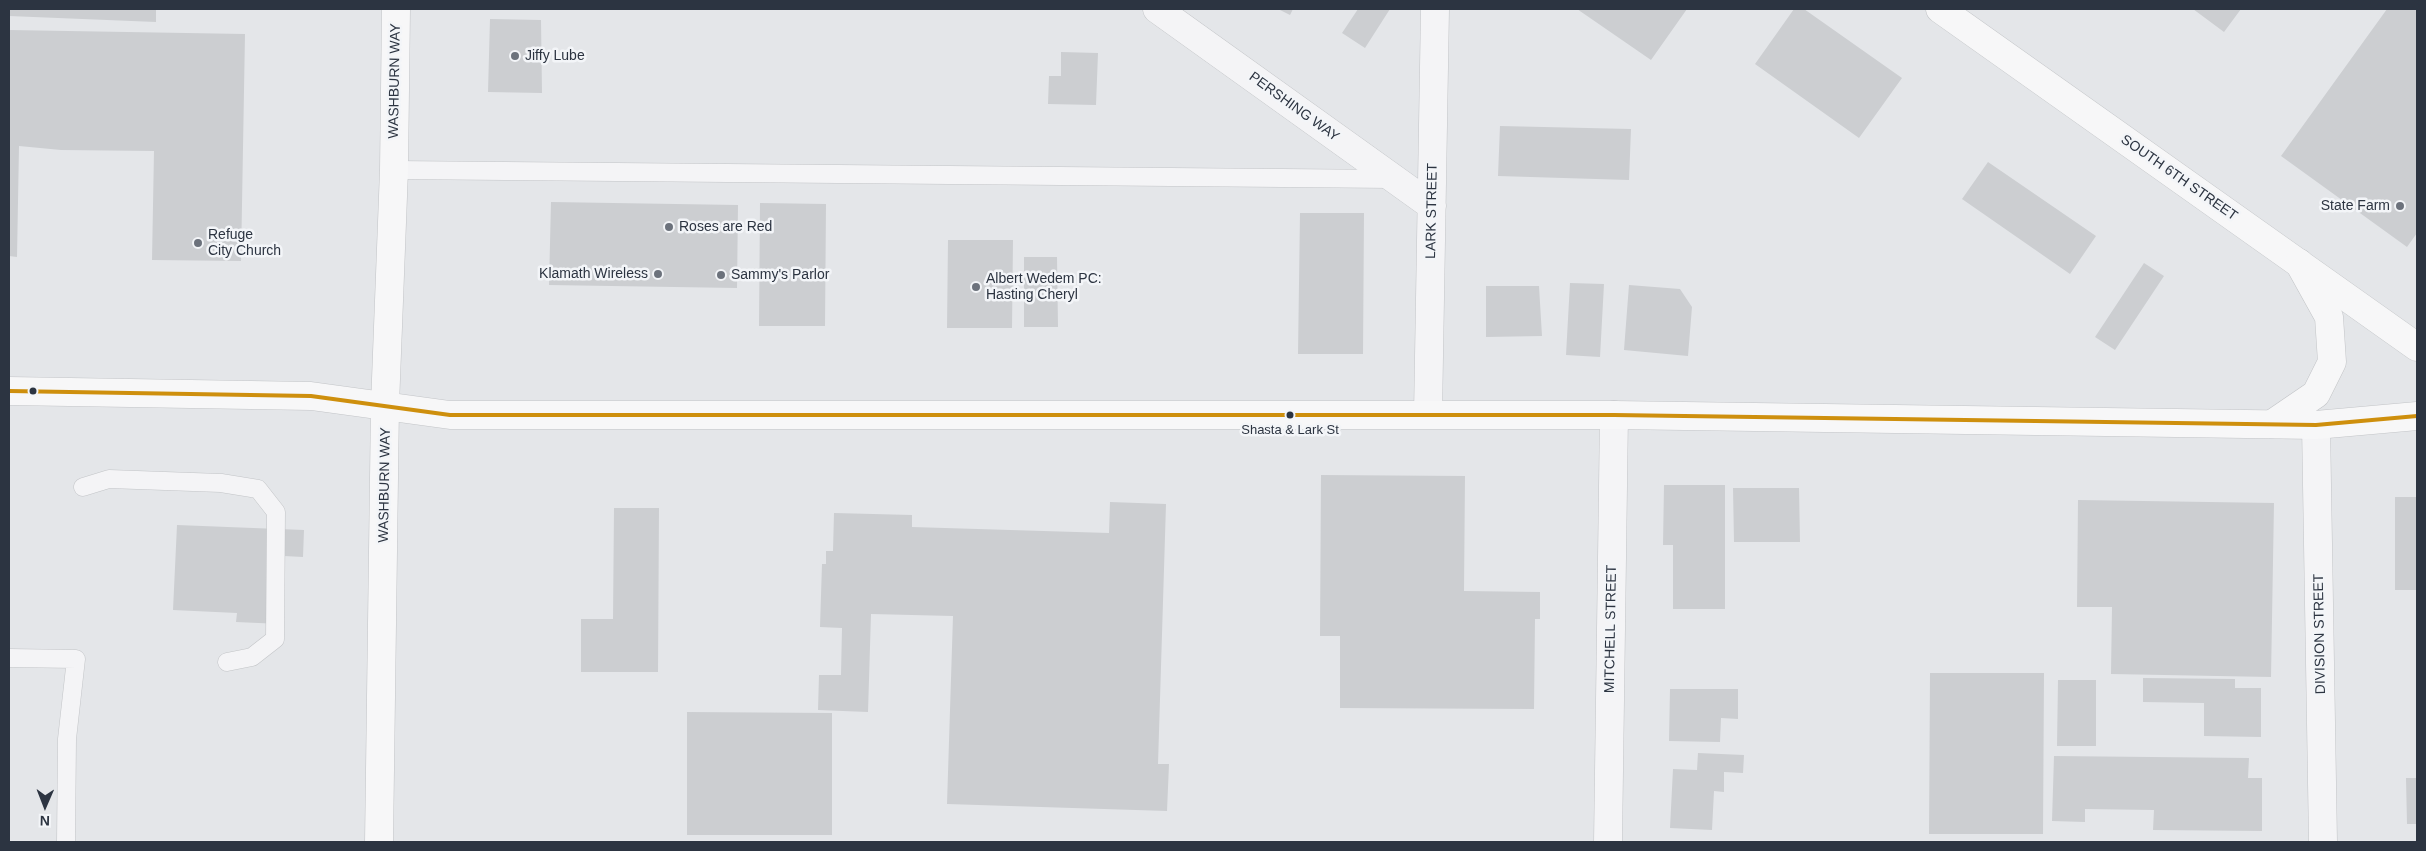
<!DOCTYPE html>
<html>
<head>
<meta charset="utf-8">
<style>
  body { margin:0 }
  #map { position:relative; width:2426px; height:851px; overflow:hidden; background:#e4e6e9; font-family:Helvetica,sans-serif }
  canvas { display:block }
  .frame { position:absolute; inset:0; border:10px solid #2c3441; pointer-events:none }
  .north { position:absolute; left:20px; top:781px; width:50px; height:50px; -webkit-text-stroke:4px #f3f5f8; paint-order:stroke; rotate:181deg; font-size:14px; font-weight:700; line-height:20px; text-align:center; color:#2c3441 }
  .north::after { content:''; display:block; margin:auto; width:18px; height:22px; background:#2c3441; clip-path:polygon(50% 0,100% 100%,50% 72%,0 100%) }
</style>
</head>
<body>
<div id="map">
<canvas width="2426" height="851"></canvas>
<div class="frame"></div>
<div class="north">N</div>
</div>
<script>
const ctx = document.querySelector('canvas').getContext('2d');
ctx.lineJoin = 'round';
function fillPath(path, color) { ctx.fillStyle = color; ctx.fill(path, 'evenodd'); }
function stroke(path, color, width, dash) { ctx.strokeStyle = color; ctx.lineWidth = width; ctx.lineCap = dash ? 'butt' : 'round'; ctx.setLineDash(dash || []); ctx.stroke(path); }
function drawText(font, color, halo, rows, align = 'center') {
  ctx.font = font + ' Helvetica,sans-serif'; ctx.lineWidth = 5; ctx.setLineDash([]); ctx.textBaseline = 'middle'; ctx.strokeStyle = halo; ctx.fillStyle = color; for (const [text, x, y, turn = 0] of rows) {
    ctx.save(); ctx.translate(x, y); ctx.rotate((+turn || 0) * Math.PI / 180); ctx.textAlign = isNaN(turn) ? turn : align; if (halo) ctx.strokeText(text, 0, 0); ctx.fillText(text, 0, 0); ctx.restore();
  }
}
fillPath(new Path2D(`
  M 9,9 L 156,9 L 156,22 L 9,16 Z
  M 1278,9 L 1293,9 L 1290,15 Z
  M 1358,9 L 1390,9 L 1365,48 L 1342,33 Z
  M 1577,9 L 1687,9 L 1651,60 Z
  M 1794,9 L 1804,9 L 1902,78 L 1859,138 L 1755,64 Z
  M 2193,9 L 2241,9 L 2224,32 Z
  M 2387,9 L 2417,9 L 2417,233 L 2407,247 L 2281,156 Z
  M 490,19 L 541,20 L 542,93 L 488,92 Z
  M 9,30 L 245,34 L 241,261 L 152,260 L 154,151 L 61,150 L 19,146 L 17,257 L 9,256 Z
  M 1061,52 L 1098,53 L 1096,105 L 1048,104 L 1049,76 L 1061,76 Z
  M 1500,126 L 1631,129 L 1629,180 L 1498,176 Z
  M 1988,162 L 2096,236 L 2070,274 L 1962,199 Z
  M 551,202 L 738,205 L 737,288 L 549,285 Z
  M 760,203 L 826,204 L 825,326 L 759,326 Z
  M 1300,213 L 1364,213 L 1363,354 L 1298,354 Z
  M 948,240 L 1013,240 L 1012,328 L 947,328 Z
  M 1024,257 L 1057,257 L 1058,327 L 1024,327 Z
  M 2144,263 L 2164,276 L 2115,350 L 2095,337 Z
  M 1570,283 L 1604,284 L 1600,357 L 1566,355 Z
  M 1629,285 L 1680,289 L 1692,307 L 1688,356 L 1624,350 Z
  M 1486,286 L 1539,286 L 1542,336 L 1486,337 Z
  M 1321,475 L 1465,476 L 1464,591 L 1540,592 L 1540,619 L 1535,619 L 1534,709 L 1340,708 L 1340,636 L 1320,636 Z
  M 1664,485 L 1725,485 L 1725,609 L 1673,609 L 1673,545 L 1663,545 Z
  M 1733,488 L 1799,488 L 1800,542 L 1734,542 Z
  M 2395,497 L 2417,497 L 2417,590 L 2395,590 Z
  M 2078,500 L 2274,503 L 2271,677 L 2111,674 L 2112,607 L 2077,607 Z
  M 1110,502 L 1166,504 L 1158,764 L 1169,764 L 1167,811 L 947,804 L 953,616 L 871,614 L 868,712 L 818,710 L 819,675 L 841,675 L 842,628 L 820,627 L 822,564 L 826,564 L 826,551 L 833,551 L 834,513 L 912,515 L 912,527 L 1109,533 Z
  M 614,508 L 659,508 L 658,672 L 581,672 L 581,619 L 613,619 Z
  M 177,525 L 304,530 L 303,557 L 284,556 L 281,624 L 236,622 L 237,613 L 173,610 Z
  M 1930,673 L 2044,673 L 2043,834 L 1929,834 Z
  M 2143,678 L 2235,679 L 2235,688 L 2261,688 L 2261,737 L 2204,736 L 2204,703 L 2143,702 Z
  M 2058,680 L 2096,680 L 2096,746 L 2057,746 Z
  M 1670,689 L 1738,689 L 1738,719 L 1721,718 L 1720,742 L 1669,741 Z
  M 687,712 L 832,713 L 832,835 L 687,835 Z
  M 1698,753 L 1744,755 L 1743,773 L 1724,772 L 1724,792 L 1714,791 L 1712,830 L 1670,828 L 1673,769 L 1697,770 Z
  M 2054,756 L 2249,758 L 2248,778 L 2262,778 L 2262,831 L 2153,830 L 2154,810 L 2085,809 L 2085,822 L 2052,821 Z
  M 2406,778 L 2417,778 L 2417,824 L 2407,824 Z`), '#ccced1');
const service = new Path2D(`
  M 394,170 L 1393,179
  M 83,487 L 109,479 L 221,483 L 258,489 L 276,512 L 275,639 L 252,657 L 227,662
  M 9,658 L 76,659 L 67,739 L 66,842`);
const minor = new Path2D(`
  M 1157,9 L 1432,206
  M 1428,414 L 1435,9
  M 2316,425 L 2323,842
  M 1608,842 L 1614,415`);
const secondary = new Path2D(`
  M 1940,9 L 2417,347
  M 9,391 L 311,396 L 450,415 L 1614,415 L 2316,425 L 2417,416`);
const primary = new Path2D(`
  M 2272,424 L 2316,394 L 2332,362 L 2329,317 L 2299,263
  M 379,842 L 385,405 L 394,170 L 396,9`);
stroke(service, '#c2c4c7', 19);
stroke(minor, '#c2c4c7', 29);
stroke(secondary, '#c2c4c7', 29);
stroke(primary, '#c1c3c6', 29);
stroke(service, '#f4f4f6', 18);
stroke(minor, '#f4f4f6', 28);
stroke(secondary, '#f7f7f8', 28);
stroke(primary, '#f7f7f8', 28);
stroke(new Path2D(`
  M 9,391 L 311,396 L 450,415 L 1614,415 L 2316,425 L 2417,416`), '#ce8f0d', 4);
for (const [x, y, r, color] of [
  [515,56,5,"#6c727c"],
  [2400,206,5,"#6c727c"],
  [669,227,5,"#6c727c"],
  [198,243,5,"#6c727c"],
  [658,274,5,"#6c727c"],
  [721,275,5,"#6c727c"],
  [976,287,5,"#6c727c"],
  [33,391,4.5,"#2c3441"],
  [1290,415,4.5,"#2c3441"]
]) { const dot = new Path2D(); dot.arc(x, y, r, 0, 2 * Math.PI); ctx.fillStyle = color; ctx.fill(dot); stroke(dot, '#f3f5f8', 2); }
drawText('13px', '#2c3441', '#f3f5f8', [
  ["Shasta & Lark St",1290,430]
]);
drawText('14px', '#2c3441', '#f3f5f8', [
  ["Jiffy Lube",525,56],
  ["State Farm",2390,206,"right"],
  ["Roses are Red",679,227],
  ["Refuge",208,235],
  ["City Church",208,251],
  ["Klamath Wireless",648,274,"right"],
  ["Sammy's Parlor",731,275],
  ["Albert Wedem PC:",986,279],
  ["Hasting Cheryl",986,295]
], 'left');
drawText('14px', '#2c3441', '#f3f5f8', [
  ["WASHBURN WAY",395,81,-89],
  ["PERSHING WAY",1294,107,36],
  ["SOUTH 6TH STREET",2179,178,35],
  ["LARK STREET",1432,211,-89],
  ["WASHBURN WAY",385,485,-89],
  ["MITCHELL STREET",1611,629,-89],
  ["DIVISION STREET",2320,634,-91]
]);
</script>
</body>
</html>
